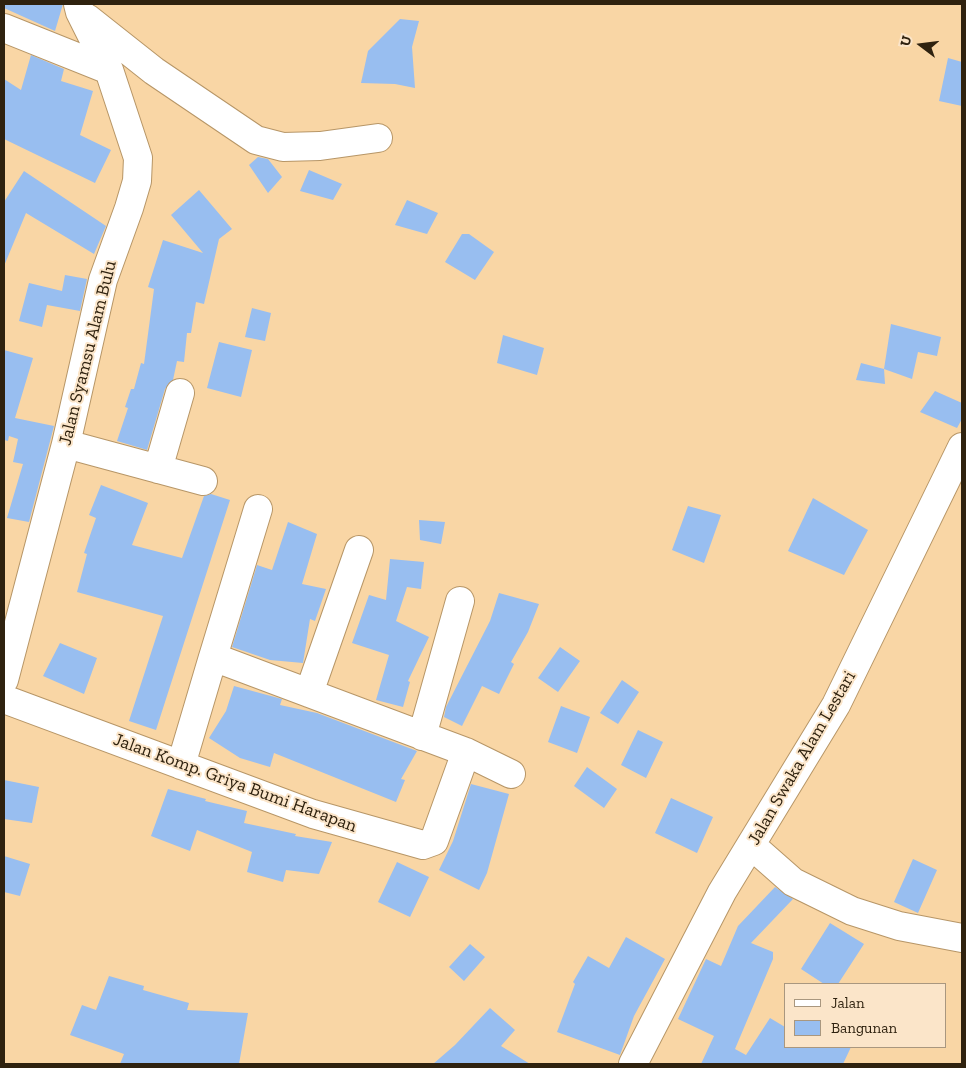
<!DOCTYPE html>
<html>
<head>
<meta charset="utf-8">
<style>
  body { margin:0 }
  #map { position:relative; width:966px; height:1068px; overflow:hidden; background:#f9d6a5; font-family:"Zilla Slab",serif }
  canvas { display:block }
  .frame { position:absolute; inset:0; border:5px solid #2f220f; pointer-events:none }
  .legend { position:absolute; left:784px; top:983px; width:162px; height:65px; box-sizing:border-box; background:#fbe5c9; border:1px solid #a9977f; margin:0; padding:6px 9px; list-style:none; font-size:15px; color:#2f220f }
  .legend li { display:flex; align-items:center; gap:10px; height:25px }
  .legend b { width:25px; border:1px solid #a9977f }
  .north { position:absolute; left:896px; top:20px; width:50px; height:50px; -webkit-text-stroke:4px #fbe5c9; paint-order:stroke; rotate:285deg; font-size:14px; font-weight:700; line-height:20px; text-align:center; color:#2f220f }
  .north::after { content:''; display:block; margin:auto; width:18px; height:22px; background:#2f220f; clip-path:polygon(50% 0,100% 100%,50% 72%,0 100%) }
</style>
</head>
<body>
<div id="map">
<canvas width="966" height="1068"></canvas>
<div class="frame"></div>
<ul class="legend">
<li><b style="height:6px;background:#fff"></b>Jalan</li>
<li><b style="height:14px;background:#98bef0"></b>Bangunan</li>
</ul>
<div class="north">U</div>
</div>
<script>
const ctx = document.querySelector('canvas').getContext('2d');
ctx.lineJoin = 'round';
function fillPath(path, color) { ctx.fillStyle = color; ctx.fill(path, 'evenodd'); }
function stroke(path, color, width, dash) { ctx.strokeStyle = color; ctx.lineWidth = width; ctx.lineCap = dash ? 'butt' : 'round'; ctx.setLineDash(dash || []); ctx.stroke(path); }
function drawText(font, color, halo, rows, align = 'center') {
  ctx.font = font + ' "Zilla Slab",serif'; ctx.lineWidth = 4; ctx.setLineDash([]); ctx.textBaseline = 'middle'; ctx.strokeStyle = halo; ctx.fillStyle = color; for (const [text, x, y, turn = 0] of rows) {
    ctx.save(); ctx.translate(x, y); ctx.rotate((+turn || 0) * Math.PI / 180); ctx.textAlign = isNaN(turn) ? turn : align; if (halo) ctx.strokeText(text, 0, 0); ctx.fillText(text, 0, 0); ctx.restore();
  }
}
fillPath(new Path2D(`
  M 4,4 L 63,4 L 55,31 L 4,8 Z
  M 400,19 L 419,21 L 412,47 L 415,88 L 395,84 L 361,83 L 368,51 Z
  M 31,55 L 64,69 L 61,81 L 93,91 L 80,135 L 111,150 L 95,183 L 4,139 L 4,79 L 21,90 Z
  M 948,58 L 962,62 L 962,106 L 939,101 Z
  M 258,157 L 268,159 L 282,177 L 268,193 L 249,165 Z
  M 309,170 L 342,184 L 333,200 L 300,191 Z
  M 24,171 L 106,226 L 94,254 L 26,213 L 4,266 L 4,202 Z
  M 199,190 L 232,229 L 219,239 L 204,304 L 196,302 L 191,333 L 187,333 L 184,362 L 177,361 L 173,380 L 165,389 L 147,450 L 117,441 L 128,408 L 125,407 L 131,389 L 134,389 L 141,363 L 144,364 L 154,289 L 148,287 L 163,240 L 203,253 L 171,215 Z
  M 407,200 L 438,213 L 427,234 L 395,225 Z
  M 462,234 L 469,234 L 494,252 L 475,280 L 445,262 Z
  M 65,275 L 87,279 L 80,311 L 47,305 L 42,327 L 19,321 L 29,283 L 62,291 Z
  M 252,308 L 271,313 L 265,341 L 245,337 Z
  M 891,324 L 941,337 L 937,356 L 918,352 L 912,379 L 884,369 Z
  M 503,335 L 544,348 L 537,375 L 497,363 Z
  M 219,342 L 252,350 L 241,397 L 207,388 Z
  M 4,350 L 33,358 L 15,418 L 54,426 L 29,522 L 7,518 L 23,464 L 13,462 L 18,439 L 9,436 L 8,441 L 4,440 Z
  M 861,363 L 884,369 L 885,384 L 856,380 Z
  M 935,391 L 962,403 L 962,419 L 957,428 L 920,412 Z
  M 101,485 L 148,503 L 132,545 L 182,558 L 204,496 L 211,494 L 230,500 L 156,730 L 129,721 L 163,616 L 77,592 L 87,554 L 84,553 L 96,518 L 89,515 Z
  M 813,498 L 868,530 L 844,575 L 788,551 Z
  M 688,506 L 721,515 L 704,563 L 672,550 Z
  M 419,520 L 445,522 L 441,544 L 420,540 Z
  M 288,522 L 317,534 L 302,584 L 326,589 L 315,621 L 310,619 L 303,663 L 270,660 L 232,647 L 257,565 L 272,570 Z
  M 390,559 L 424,562 L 421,589 L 407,587 L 396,621 L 429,637 L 408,681 L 410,682 L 403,707 L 376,700 L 389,655 L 352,643 L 369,595 L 386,600 Z
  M 499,593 L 539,604 L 528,632 L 511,662 L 514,664 L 499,694 L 482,686 L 462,726 L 444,717 L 446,707 L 490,621 Z
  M 60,643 L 97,658 L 84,694 L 43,676 Z
  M 560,647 L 580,661 L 558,692 L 538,678 Z
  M 622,680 L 639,692 L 618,724 L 600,713 Z
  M 234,686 L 282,699 L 280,705 L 317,713 L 417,751 L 401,779 L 405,780 L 396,802 L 274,753 L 270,767 L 240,758 L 209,738 L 226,711 Z
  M 561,706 L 590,717 L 577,753 L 548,742 Z
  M 638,730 L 663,742 L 646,778 L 621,765 Z
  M 587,767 L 617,789 L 604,808 L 574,786 Z
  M 4,780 L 39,787 L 32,823 L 4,819 Z
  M 471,784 L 509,794 L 487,873 L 479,890 L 439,870 L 453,841 Z
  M 168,789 L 206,799 L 205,801 L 247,811 L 244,823 L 296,834 L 295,836 L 332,842 L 319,874 L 286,870 L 283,882 L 247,872 L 252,852 L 197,830 L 190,851 L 151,836 Z
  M 671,798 L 713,817 L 697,853 L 655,833 Z
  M 4,856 L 30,864 L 20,896 L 4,892 Z
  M 913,859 L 937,870 L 918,913 L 894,902 Z
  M 397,862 L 429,877 L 410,917 L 378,902 Z
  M 775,887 L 793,899 L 751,943 L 773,952 L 773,959 L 735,1049 L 746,1055 L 770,1018 L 785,1027 L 785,1047 L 851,1047 L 843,1064 L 701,1064 L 714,1036 L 678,1019 L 706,959 L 721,966 L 738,926 Z
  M 830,923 L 864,944 L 838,984 L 824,984 L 801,969 Z
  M 626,937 L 665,959 L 634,1016 L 620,1055 L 557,1032 L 575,984 L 573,982 L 588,956 L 609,968 Z
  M 470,944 L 485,957 L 464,981 L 449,967 Z
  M 109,976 L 144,986 L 143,990 L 189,1003 L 187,1010 L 248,1013 L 239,1064 L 120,1064 L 124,1054 L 70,1035 L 82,1005 L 96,1010 Z
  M 490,1008 L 515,1030 L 501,1046 L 530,1064 L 433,1064 L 455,1045 Z`), '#98bef0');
const minor = new Path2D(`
  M 87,18 L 154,71 L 256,140 L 283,147 L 320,146 L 378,138
  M 4,28 L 109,70
  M 66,444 L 203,481
  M 158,469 L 180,393
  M 213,657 L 258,509
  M 4,680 L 66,444 L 103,280 L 129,208 L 137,181 L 138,158 L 109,70 L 80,12 L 78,4
  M 309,693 L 359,550
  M 4,699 L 313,814 L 423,845 L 434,841 L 466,752
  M 422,736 L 460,601
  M 181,765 L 213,657 L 466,752 L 511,774
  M 751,845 L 793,882 L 852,911 L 899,926 L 962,938
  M 633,1064 L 722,892 L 836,705 L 962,447`);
stroke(minor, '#b79667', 30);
stroke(minor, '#fff', 28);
drawText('18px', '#2f220f', '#fbe5c9', [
  ["Jalan Syamsu Alam Bulu",88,353,-76],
  ["Jalan Swaka Alam Lestari",802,758,-60],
  ["Jalan Komp. Griya Bumi Harapan",235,783,20]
]);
</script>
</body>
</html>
